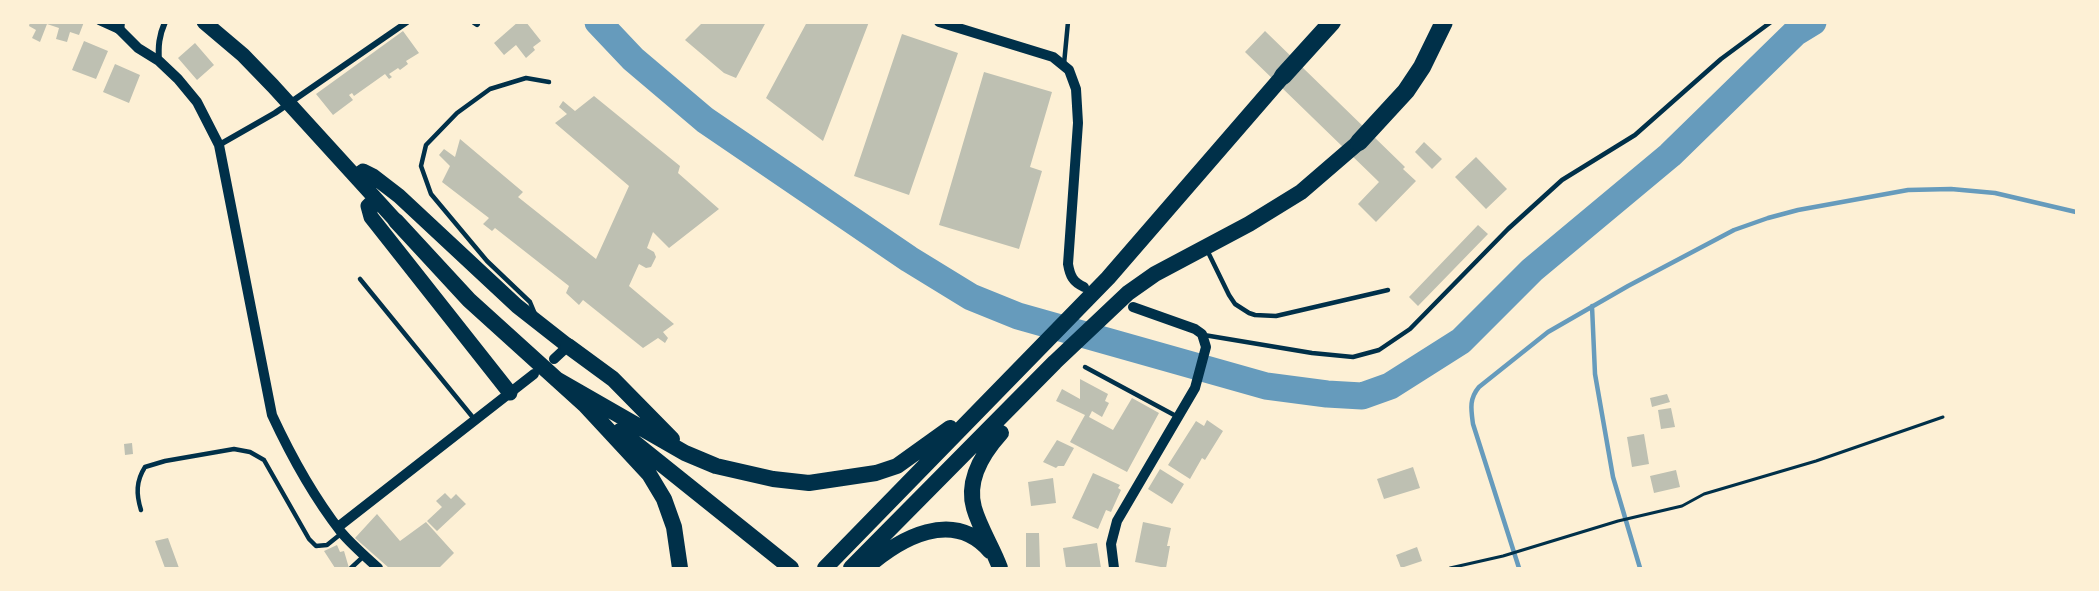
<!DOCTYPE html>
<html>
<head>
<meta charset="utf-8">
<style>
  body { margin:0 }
  #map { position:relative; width:2099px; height:591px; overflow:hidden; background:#fdf0d5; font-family:"Zilla Slab",serif }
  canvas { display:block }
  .frame { position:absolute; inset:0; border:24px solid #fdf0d5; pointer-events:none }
</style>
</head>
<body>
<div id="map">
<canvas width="2099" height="591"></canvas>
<div class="frame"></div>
</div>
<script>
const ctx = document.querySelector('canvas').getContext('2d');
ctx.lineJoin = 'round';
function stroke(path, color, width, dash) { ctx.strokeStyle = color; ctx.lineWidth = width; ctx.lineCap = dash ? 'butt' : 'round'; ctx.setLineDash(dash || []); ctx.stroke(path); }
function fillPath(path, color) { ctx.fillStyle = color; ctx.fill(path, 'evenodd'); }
stroke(new Path2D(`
  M 1592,306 L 1595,374 L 1613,477 L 1640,568
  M 1519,568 L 1473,424 C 1471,409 1469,399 1479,387 L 1548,332 L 1628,286 L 1734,230 L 1768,218 L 1798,210 L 1908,190 L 1951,189 L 1995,193 L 2076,212`), '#669bbc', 4.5);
stroke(new Path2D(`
  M 598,22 L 633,59 L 705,120 L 909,259 L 971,297 L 1018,316 L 1266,386 L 1327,394 L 1362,396 L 1390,386 L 1461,341 L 1532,270 L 1670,155 L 1795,33 L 1813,22`), '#669bbc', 27);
fillPath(new Path2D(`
  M 30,22 L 84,22 L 79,35 L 70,32 L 67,42 L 56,39 L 59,28 L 47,24 L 40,42 L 32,38 L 36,30 L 29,26 Z
  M 518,22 L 526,22 L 541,41 L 533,47 L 535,50 L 526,58 L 516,45 L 504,55 L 494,43 Z
  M 703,22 L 766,22 L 736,78 L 724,73 L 685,40 Z
  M 807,22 L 869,22 L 823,141 L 766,98 Z
  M 403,31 L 419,53 L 406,61 L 408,64 L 400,70 L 398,68 L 389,74 L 392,77 L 389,79 L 385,74 L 354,96 L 352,93 L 349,95 L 353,100 L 333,115 L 316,94 Z
  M 1265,31 L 1405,167 L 1403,169 L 1416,181 L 1376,222 L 1358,204 L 1379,182 L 1245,52 Z
  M 902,34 L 958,53 L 909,195 L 854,176 Z
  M 84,41 L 108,51 L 96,79 L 72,70 Z
  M 195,43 L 214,65 L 197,80 L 178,58 Z
  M 115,64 L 140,75 L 129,103 L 103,92 Z
  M 984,72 L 1052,92 L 1030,167 L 1042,171 L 1019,249 L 939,225 Z
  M 594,96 L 680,166 L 678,173 L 719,209 L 669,248 L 653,232 L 647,248 L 654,252 L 656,257 L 651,267 L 646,268 L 639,264 L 629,286 L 674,324 L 663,332 L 668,338 L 665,343 L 658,338 L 643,348 L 583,300 L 579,305 L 566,293 L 569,286 L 495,228 L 492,231 L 483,224 L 489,218 L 442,182 L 450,166 L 439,155 L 444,149 L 455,157 L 460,139 L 523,192 L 518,197 L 596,259 L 629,186 L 555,123 L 567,114 L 559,107 L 563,101 L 575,111 Z
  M 1424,142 L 1442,159 L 1432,169 L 1415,152 Z
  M 1476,157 L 1507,189 L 1486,209 L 1455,177 Z
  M 1478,225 L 1488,234 L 1418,306 L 1409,297 Z
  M 1080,379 L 1108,394 L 1105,401 L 1109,403 L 1102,417 L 1092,411 L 1089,417 L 1113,430 L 1132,398 L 1159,413 L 1127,472 L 1070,442 L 1085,415 L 1056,401 L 1062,389 L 1080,399 Z
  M 1667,394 L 1670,402 L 1652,407 L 1650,398 Z
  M 1671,408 L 1675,427 L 1661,429 L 1658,410 Z
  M 1207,420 L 1223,431 L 1205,460 L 1202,458 L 1190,479 L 1168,465 L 1196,421 L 1204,426 Z
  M 1644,434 L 1649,464 L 1632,467 L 1627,437 Z
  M 1057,440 L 1074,448 L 1064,466 L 1058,466 L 1056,468 L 1043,462 Z
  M 132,443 L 133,454 L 125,455 L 124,444 Z
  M 1413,467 L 1420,488 L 1384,499 L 1377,479 Z
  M 1160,469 L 1184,484 L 1172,504 L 1148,489 Z
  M 1676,470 L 1680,487 L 1654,493 L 1650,476 Z
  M 1093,473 L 1120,485 L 1118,488 L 1121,490 L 1111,512 L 1106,510 L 1098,529 L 1072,518 Z
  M 1053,478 L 1056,503 L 1031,506 L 1028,482 Z
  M 445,493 L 451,499 L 456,494 L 466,504 L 437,531 L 427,521 L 442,507 L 436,501 Z
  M 377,514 L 400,541 L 426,522 L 454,553 L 439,568 L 389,568 L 355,538 Z
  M 1143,522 L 1171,528 L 1167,546 L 1170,546 L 1166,568 L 1135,562 Z
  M 1026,533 L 1039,533 L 1040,567 L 1026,567 Z
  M 168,538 L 179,568 L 165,568 L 155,541 Z
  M 1097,543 L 1101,568 L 1066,568 L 1063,548 Z
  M 337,545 L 340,552 L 344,551 L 349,568 L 335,568 L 324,551 Z
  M 1417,547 L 1422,561 L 1401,568 L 1396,555 Z`), '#bec0b2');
stroke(new Path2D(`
  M 1450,568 L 1503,556 L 1618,521 L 1682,506 L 1704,494 L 1816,461 L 1943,417`), '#003049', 3);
stroke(new Path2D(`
  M 1064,64 L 1068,22
  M 1207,250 L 1229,295 L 1235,304 L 1249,313 L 1255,315 L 1276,316 L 1388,290
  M 360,279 L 475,420
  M 535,314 L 530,302 L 487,261 L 431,194 L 421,166 L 426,145 L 457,113 L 490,89 L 526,78 L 549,82
  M 1204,335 L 1312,353 L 1353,357 L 1379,350 L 1410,329 L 1508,229 L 1562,180 L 1635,135 L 1721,59 L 1771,22
  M 1085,367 L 1176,416
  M 141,510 C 136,494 136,481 145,467 L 165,461 L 234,449 L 250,452 L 264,460 L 309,539 L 316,546 L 327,545 L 342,533
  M 351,568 L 365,555`), '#003049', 4.5);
stroke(new Path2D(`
  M 99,22 L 121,32 L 122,22
  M 474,22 L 477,24
  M 159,61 C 158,46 159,36 165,22
  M 219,145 L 275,113 L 407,22`), '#003049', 6);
stroke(new Path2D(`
  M 112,22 L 138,48 L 159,61 L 178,79 L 197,102 L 219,145 L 272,415 C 291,456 313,496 341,532 C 352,545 366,557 378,568
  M 939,22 L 1053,57 L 1069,70 L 1076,89 L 1078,123 L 1068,264 C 1070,276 1073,282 1084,287
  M 554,359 L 568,346
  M 338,527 L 534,374
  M 1114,568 L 1111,544 L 1117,521 L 1195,388 L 1206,347 L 1202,334 L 1195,329 L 1133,307`), '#003049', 10);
stroke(new Path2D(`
  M 204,22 L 243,55 L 273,86 L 396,221
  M 356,176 L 363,171 L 373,176 L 399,196 L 517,306 L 568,346
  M 375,199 L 368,206 L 371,217 L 510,393`), '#003049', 15);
stroke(new Path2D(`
  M 396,221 L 469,300 L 585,405 L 649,474 L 664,499 L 674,527 L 680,568
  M 568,346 L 613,379 L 672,439
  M 556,379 L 685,453 L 716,466 L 773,479 L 809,483 L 876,473 L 897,466 L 950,428
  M 620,431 L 791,568
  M 825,568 L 1108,278 L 1283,76
  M 851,568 L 1055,362 L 1128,293 L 1155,274 L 1249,224 L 1301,192 L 1359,142
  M 866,568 C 900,538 953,508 990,551
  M 1000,568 C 993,548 980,529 974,508 C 966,480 983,453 1001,433`), '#003049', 16);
stroke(new Path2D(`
  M 1283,76 L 1332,22
  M 1359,142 L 1406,91 L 1422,67 L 1444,22`), '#003049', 18);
</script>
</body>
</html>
